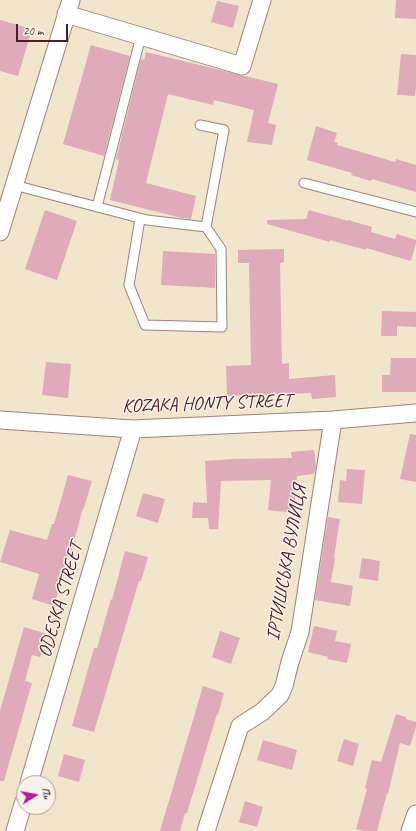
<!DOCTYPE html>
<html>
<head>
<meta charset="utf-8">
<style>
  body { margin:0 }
  #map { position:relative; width:416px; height:831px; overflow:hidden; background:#f1e5cb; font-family:Caveat,sans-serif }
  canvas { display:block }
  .north { position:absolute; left:16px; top:775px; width:40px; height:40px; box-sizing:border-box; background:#f7f3e8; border:1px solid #b29e9c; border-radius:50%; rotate:79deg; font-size:11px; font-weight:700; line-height:16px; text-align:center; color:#4a1f2b }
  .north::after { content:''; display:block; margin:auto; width:14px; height:18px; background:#b5179e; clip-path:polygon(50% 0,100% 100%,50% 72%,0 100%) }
  .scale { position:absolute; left:16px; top:24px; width:52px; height:18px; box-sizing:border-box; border:2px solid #4a1f2b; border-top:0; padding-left:5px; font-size:12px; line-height:14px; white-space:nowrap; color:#4a1f2b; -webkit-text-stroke:3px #f7f3e8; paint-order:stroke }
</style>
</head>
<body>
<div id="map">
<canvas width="416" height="831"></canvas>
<div class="north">Пн</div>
<div class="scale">20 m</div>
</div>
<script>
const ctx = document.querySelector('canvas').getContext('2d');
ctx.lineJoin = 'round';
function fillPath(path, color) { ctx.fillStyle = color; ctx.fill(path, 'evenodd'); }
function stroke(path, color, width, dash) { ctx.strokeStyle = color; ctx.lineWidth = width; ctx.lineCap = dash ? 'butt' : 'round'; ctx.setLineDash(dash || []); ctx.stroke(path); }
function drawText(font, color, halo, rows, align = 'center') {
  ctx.font = font + ' Caveat,sans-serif'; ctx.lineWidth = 3; ctx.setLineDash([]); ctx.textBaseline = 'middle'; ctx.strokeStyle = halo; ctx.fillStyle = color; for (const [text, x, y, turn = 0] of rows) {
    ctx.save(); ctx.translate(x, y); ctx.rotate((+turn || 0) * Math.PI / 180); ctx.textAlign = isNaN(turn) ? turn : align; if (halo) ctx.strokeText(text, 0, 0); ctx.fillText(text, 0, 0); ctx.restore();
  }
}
fillPath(new Path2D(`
  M 396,0 L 416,0 L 416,19 L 395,18 Z
  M 217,1 L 239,6 L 233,28 L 211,22 Z
  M 0,20 L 32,29 L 18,76 L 0,71 Z
  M 91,45 L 130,56 L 104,156 L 63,144 Z
  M 146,52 L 278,84 L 268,123 L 276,125 L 272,145 L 247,142 L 254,110 L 214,100 L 213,105 L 168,94 L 146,183 L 196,196 L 191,219 L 182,218 L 110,200 L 119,160 L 116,159 L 141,59 L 144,60 Z
  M 401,54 L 416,55 L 416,86 L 415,96 L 397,95 Z
  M 316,126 L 337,133 L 334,142 L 338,143 L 337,145 L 395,162 L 396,159 L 416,165 L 416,192 L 372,179 L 371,181 L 351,175 L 352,173 L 307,160 Z
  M 45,210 L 77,221 L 57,280 L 25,269 Z
  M 309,210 L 348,221 L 348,220 L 372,227 L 371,232 L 395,239 L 397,234 L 416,240 L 416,243 L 411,261 L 366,248 L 366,250 L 330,240 L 330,242 L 267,224 L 267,220 L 306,219 Z
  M 284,249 L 284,262 L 280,263 L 282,364 L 289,363 L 289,379 L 335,375 L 336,397 L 312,399 L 311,393 L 227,396 L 226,366 L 251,365 L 249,263 L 238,263 L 238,250 Z
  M 163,251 L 215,254 L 215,288 L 161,285 Z
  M 382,311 L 416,312 L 416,327 L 397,326 L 397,336 L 381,336 Z
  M 391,358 L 416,358 L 416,392 L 382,392 L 382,375 L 390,375 Z
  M 46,362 L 71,364 L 68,398 L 42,395 Z
  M 410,434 L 416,435 L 416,482 L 400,479 Z
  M 314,450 L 316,467 L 314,474 L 297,476 L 294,513 L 268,510 L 271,480 L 221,481 L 218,529 L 209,529 L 208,518 L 192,518 L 193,502 L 207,503 L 205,461 L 234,459 L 292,458 L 291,452 Z
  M 347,469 L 365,470 L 362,504 L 338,502 L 340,480 L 346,481 Z
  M 68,475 L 92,481 L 84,508 L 83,508 L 70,556 L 68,556 L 54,606 L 32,599 L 39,574 L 0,562 L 10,530 L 47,540 L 52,524 L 54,524 Z
  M 143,493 L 165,499 L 158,523 L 136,516 Z
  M 328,517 L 340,519 L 334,557 L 335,558 L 331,582 L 353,586 L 350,606 L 315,600 Z
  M 125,551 L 148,557 L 141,581 L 139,581 L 94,732 L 72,726 L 94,648 L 97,648 L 111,599 L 112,600 Z
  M 362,558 L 380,561 L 378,581 L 359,578 Z
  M 314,626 L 337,631 L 335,641 L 351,644 L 347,663 L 327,659 L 328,657 L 308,652 Z
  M 24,627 L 47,634 L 40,657 L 32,655 L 25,681 L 32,683 L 4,781 L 0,781 L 0,711 Z
  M 220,631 L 240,638 L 231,664 L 212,657 Z
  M 203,686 L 224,693 L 218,715 L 217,714 L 187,813 L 185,813 L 180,831 L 160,831 Z
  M 396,714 L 406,717 L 406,719 L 416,722 L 416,727 L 410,746 L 400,743 L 388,794 L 387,793 L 377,831 L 365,831 L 356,829 L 367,789 L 365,788 L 372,760 L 381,762 Z
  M 344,739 L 359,744 L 353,766 L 337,761 Z
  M 263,740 L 297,750 L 292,770 L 257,760 Z
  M 64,754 L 85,760 L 79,782 L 58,776 Z
  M 245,801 L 263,807 L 257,827 L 239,822 Z`), '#dfabbb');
const service = new Path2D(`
  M 304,183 L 416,212
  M 14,185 L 147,220 L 206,227 L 224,130 L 200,125
  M 97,207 L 141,36
  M 140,219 L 129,285 L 145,325 L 222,327 L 221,249 L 206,227`);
const minor = new Path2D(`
  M 66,14 L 242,66 L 262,0
  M 0,232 L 71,0
  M 0,420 L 133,429 L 333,420 L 416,413
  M 29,783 L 133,429
  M 15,831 L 24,801
  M 206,831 L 240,726 L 262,712 L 280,695 L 284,686 L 290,662 L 300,632 L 333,420
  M 410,831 L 416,814`);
stroke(service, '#9e827b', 11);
stroke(minor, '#9e827b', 19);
stroke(service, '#fff', 9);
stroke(minor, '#fff', 17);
drawText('19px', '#4a1f2b', '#f7f3e8', [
  ["KOZAKA HONTY STREET",207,404,-2],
  ["ІРТИШСЬКА ВУЛИЦЯ",287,563,-80],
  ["ODESKA STREET",61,600,-74]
]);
</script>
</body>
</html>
